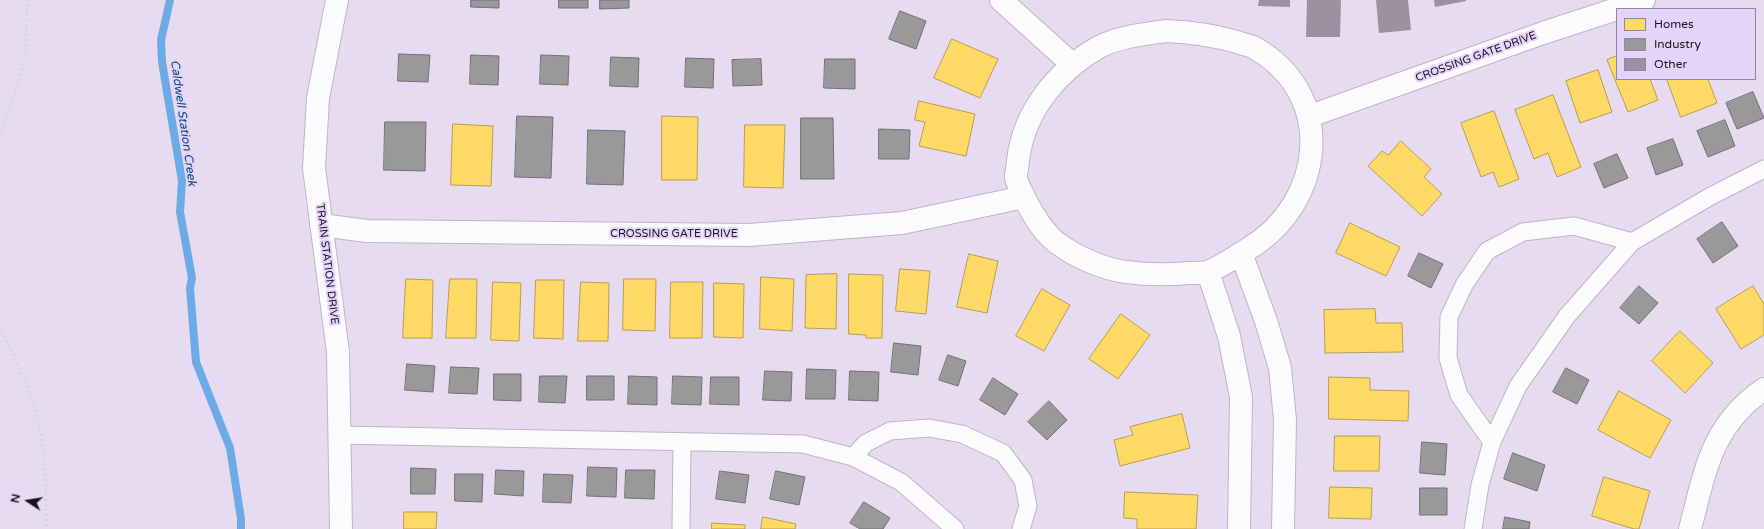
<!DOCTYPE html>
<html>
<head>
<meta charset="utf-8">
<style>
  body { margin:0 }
  #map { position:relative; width:1764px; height:529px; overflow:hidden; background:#e6dbf1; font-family:"Varela Round",sans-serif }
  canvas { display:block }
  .legend { position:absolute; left:1616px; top:8px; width:140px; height:72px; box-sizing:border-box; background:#e5d3f9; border:1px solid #9486a3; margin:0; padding:5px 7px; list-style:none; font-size:12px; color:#1a1222 }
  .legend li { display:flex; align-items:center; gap:8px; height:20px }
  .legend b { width:20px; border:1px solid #9486a3 }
  .north { position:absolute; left:8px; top:481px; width:40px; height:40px; -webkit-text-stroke:3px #e5d3f9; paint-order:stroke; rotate:282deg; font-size:11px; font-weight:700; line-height:16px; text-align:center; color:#1a1222 }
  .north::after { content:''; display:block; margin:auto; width:14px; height:18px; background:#1a1222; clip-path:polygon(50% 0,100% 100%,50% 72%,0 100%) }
</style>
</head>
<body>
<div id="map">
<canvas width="1764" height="529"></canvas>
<ul class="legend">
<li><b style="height:11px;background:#ffd966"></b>Homes</li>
<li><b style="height:11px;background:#999"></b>Industry</li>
<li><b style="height:11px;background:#9c91a1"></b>Other</li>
</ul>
<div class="north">N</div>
</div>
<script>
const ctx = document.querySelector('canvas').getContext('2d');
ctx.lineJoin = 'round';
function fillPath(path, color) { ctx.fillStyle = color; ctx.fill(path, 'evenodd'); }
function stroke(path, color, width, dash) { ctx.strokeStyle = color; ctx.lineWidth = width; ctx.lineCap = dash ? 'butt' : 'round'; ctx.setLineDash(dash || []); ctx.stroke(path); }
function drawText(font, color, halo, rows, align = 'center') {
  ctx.font = font + ' "Varela Round",sans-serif'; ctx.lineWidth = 4; ctx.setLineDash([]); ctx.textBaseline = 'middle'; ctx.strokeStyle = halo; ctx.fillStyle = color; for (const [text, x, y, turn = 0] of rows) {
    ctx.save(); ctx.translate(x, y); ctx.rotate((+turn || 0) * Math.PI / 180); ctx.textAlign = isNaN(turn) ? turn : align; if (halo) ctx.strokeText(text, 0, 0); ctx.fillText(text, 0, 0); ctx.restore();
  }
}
const homes = new Path2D(`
  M 952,39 L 998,59 L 980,98 L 934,78 Z
  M 1617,56 L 1617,79 L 1650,79 L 1658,100 L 1628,112 L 1607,60 Z
  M 1598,70 L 1612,112 L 1580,123 L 1566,81 Z
  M 1667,79 L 1708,79 L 1717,103 L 1681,117 Z
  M 1553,95 L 1581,167 L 1557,177 L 1548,153 L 1534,159 L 1515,110 Z
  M 919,101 L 975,114 L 966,156 L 919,146 L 925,122 L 915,120 Z
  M 1494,111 L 1519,179 L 1499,187 L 1493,172 L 1481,177 L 1461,123 Z
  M 662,116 L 698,117 L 697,180 L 662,180 Z
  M 453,124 L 493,126 L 491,186 L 451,185 Z
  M 745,125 L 785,125 L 783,188 L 744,187 Z
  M 1401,141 L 1431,169 L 1424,177 L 1442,194 L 1422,216 L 1368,166 L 1382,151 L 1388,155 Z
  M 1350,223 L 1400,247 L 1386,276 L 1336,253 Z
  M 969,254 L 998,261 L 987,313 L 957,307 Z
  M 900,269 L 930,271 L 926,314 L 896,311 Z
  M 837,274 L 836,329 L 805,328 L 806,275 Z
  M 849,274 L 883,275 L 882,338 L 866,338 L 866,335 L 849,334 Z
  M 761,277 L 794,279 L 792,331 L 760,329 Z
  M 406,279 L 433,280 L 432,338 L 403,338 Z
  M 450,279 L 477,279 L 476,338 L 446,338 Z
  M 624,279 L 656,279 L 655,331 L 623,330 Z
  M 536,280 L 564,280 L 563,339 L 534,338 Z
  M 493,282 L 521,283 L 519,341 L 491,340 Z
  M 581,282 L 609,283 L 608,341 L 578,341 Z
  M 671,282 L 703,282 L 702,338 L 670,338 Z
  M 714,283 L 744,284 L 743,338 L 714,337 Z
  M 1753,286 L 1764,304 L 1764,335 L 1741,349 L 1716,309 Z
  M 1042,289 L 1070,305 L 1044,351 L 1016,336 Z
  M 1375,309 L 1376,323 L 1402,323 L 1403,352 L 1325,353 L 1324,310 Z
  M 1121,314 L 1150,335 L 1118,379 L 1089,359 Z
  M 1680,331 L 1713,363 L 1685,393 L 1652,361 Z
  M 1329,377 L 1370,378 L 1370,390 L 1409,391 L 1408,421 L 1329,419 Z
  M 1619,391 L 1671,420 L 1650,458 L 1598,430 Z
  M 1182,414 L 1190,448 L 1120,466 L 1114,440 L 1133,435 L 1130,427 Z
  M 1335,436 L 1380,436 L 1379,471 L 1334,471 Z
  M 1604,477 L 1650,491 L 1639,529 L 1634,529 L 1592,516 Z
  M 1330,487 L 1372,488 L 1371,519 L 1329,518 Z
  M 1125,492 L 1198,495 L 1196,529 L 1137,529 L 1137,519 L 1124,518 Z
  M 404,512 L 437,512 L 436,529 L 404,529 Z
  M 763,517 L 796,524 L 795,529 L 761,529 Z
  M 712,523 L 745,525 L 745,529 L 712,529 Z`);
fillPath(homes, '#ffd966');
stroke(homes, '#ba9d52', 1);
const industry = new Path2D(`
  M 471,0 L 499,0 L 499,8 L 471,7 Z
  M 559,0 L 588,0 L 588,8 L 559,8 Z
  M 600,0 L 629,0 L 629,8 L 600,9 Z
  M 900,11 L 926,21 L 916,49 L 889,39 Z
  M 399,54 L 430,55 L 428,82 L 398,81 Z
  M 471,55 L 499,56 L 498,85 L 470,84 Z
  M 541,55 L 569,56 L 568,85 L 540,84 Z
  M 611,57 L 639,58 L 638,87 L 610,86 Z
  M 686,58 L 714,59 L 713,88 L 685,87 Z
  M 761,59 L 762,85 L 733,86 L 732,60 Z
  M 825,59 L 855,59 L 855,89 L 824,88 Z
  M 1753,92 L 1764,118 L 1737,129 L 1726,103 Z
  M 517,116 L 553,117 L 551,178 L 515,177 Z
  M 801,118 L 833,118 L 834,179 L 801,179 Z
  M 1725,120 L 1735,146 L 1708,157 L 1697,131 Z
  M 385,122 L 426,122 L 425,171 L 384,170 Z
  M 879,129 L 910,130 L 909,159 L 879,159 Z
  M 588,130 L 625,131 L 623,185 L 587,184 Z
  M 1673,139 L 1683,165 L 1656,175 L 1647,148 Z
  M 1617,154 L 1628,178 L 1604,188 L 1594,164 Z
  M 1722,222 L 1738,246 L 1713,263 L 1697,239 Z
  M 1419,253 L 1443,264 L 1431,288 L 1408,276 Z
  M 1639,286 L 1658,303 L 1639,324 L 1620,308 Z
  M 894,343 L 921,346 L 918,375 L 891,372 Z
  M 948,355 L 966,361 L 958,386 L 939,380 Z
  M 407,364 L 435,366 L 433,392 L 405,390 Z
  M 451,367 L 479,368 L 477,394 L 449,393 Z
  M 1566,368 L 1589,380 L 1577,404 L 1553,392 Z
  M 807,369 L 836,370 L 835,399 L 806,399 Z
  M 765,371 L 792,372 L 791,401 L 763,400 Z
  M 850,371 L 879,372 L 878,401 L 849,400 Z
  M 494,374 L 521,374 L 521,401 L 494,400 Z
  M 540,376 L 567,376 L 565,403 L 539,402 Z
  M 587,376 L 614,376 L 614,400 L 587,400 Z
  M 629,376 L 657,377 L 657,405 L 628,404 Z
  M 673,376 L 702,377 L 701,405 L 672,404 Z
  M 711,377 L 739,377 L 739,405 L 710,404 Z
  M 993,378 L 1018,394 L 1005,415 L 980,400 Z
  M 1049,401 L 1067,420 L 1047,440 L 1028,422 Z
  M 1422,442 L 1447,444 L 1445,475 L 1420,473 Z
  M 1513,453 L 1545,465 L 1537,491 L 1504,479 Z
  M 588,467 L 617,468 L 616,497 L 587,496 Z
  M 411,468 L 436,469 L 435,494 L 411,494 Z
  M 496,470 L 524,471 L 523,496 L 495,494 Z
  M 626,470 L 655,470 L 654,499 L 625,498 Z
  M 720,471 L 749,475 L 745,503 L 716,499 Z
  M 776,471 L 805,477 L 799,505 L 770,499 Z
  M 455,474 L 483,474 L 482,502 L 455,501 Z
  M 544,474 L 573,475 L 571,503 L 543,502 Z
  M 1420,488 L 1447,488 L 1447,515 L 1420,515 Z
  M 864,502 L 890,518 L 883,529 L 860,529 L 850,523 Z
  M 1505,517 L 1530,522 L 1529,529 L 1503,529 Z`);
fillPath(industry, '#999');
stroke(industry, '#737075', 1);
stroke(new Path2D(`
  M 170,0 L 161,40 L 162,62 L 182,181 L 180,212 L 192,278 L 190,288 L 196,362 L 230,448 L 241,519 L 241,529`), '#6dabe6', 8);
fillPath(new Path2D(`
  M 1259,0 L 1290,0 L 1290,7 L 1258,6 Z
  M 1307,0 L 1341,0 L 1340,37 L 1306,37 Z
  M 1376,0 L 1408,0 L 1411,30 L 1379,33 Z
  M 1434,0 L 1466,0 L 1466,1 L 1435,7 Z`), '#9c91a1');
const lane = new Path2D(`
  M 340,435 L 803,444 L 853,457 L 901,482 L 955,529
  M 1492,442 L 1459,395 L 1448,358 L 1449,317 L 1464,285 L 1487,251 L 1523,232 L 1574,226 L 1632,242
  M 853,457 L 866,443 L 890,431 L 929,428 L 962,434 L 1003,453 L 1023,480 L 1028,506 L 1021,529
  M 681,529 L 682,442
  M 1473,529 L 1480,485 L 1492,442 L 1518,386 L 1567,316 L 1632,242 L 1711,196 L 1764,169`);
const street = new Path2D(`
  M 337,0 L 318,98 L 314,168 L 338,352 L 341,529
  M 1001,0 L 1073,65
  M 1166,31 C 1190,32 1213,35 1237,42 C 1242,44 1248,45 1253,47 C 1338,94 1325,203 1248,249 C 1238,255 1218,269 1207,272 C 1202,273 1196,273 1190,273 C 1169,275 1148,275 1126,272 C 1104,269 1078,258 1060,245 C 1046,236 1033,215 1026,201 C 1023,194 1017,185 1016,177 C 1016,172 1018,166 1018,160 C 1024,111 1057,71 1099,47 C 1117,37 1145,34 1166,31 Z
  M 1310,116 L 1543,33 L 1644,0
  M 321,225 L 367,231 L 749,235 L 902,223 L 1024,197
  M 1241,253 L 1266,321 L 1280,368 L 1285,420 L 1283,529
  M 1208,272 L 1229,336 L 1241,397 L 1239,529
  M 1690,529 C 1705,472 1711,425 1764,389`);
stroke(lane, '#beb5c8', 19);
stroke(street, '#beb5c8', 24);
stroke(new Path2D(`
  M 0,137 L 22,71 L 26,49 L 27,0
  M 0,327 C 15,359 32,390 39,426 C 47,459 45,495 47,529`), '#d8d5dc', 2.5, [2, 3]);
stroke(lane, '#fbfafd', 17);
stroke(street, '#fbfafd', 22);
drawText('11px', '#1a1222', '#e5d3f9', [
  ["CROSSING GATE DRIVE",1476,57,-20],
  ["CROSSING GATE DRIVE",674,234],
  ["TRAIN STATION DRIVE",327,264,83]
]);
drawText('italic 12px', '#034b7c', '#e5d3f9', [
  ["Caldwell Station Creek",183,123,82]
]);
</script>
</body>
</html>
